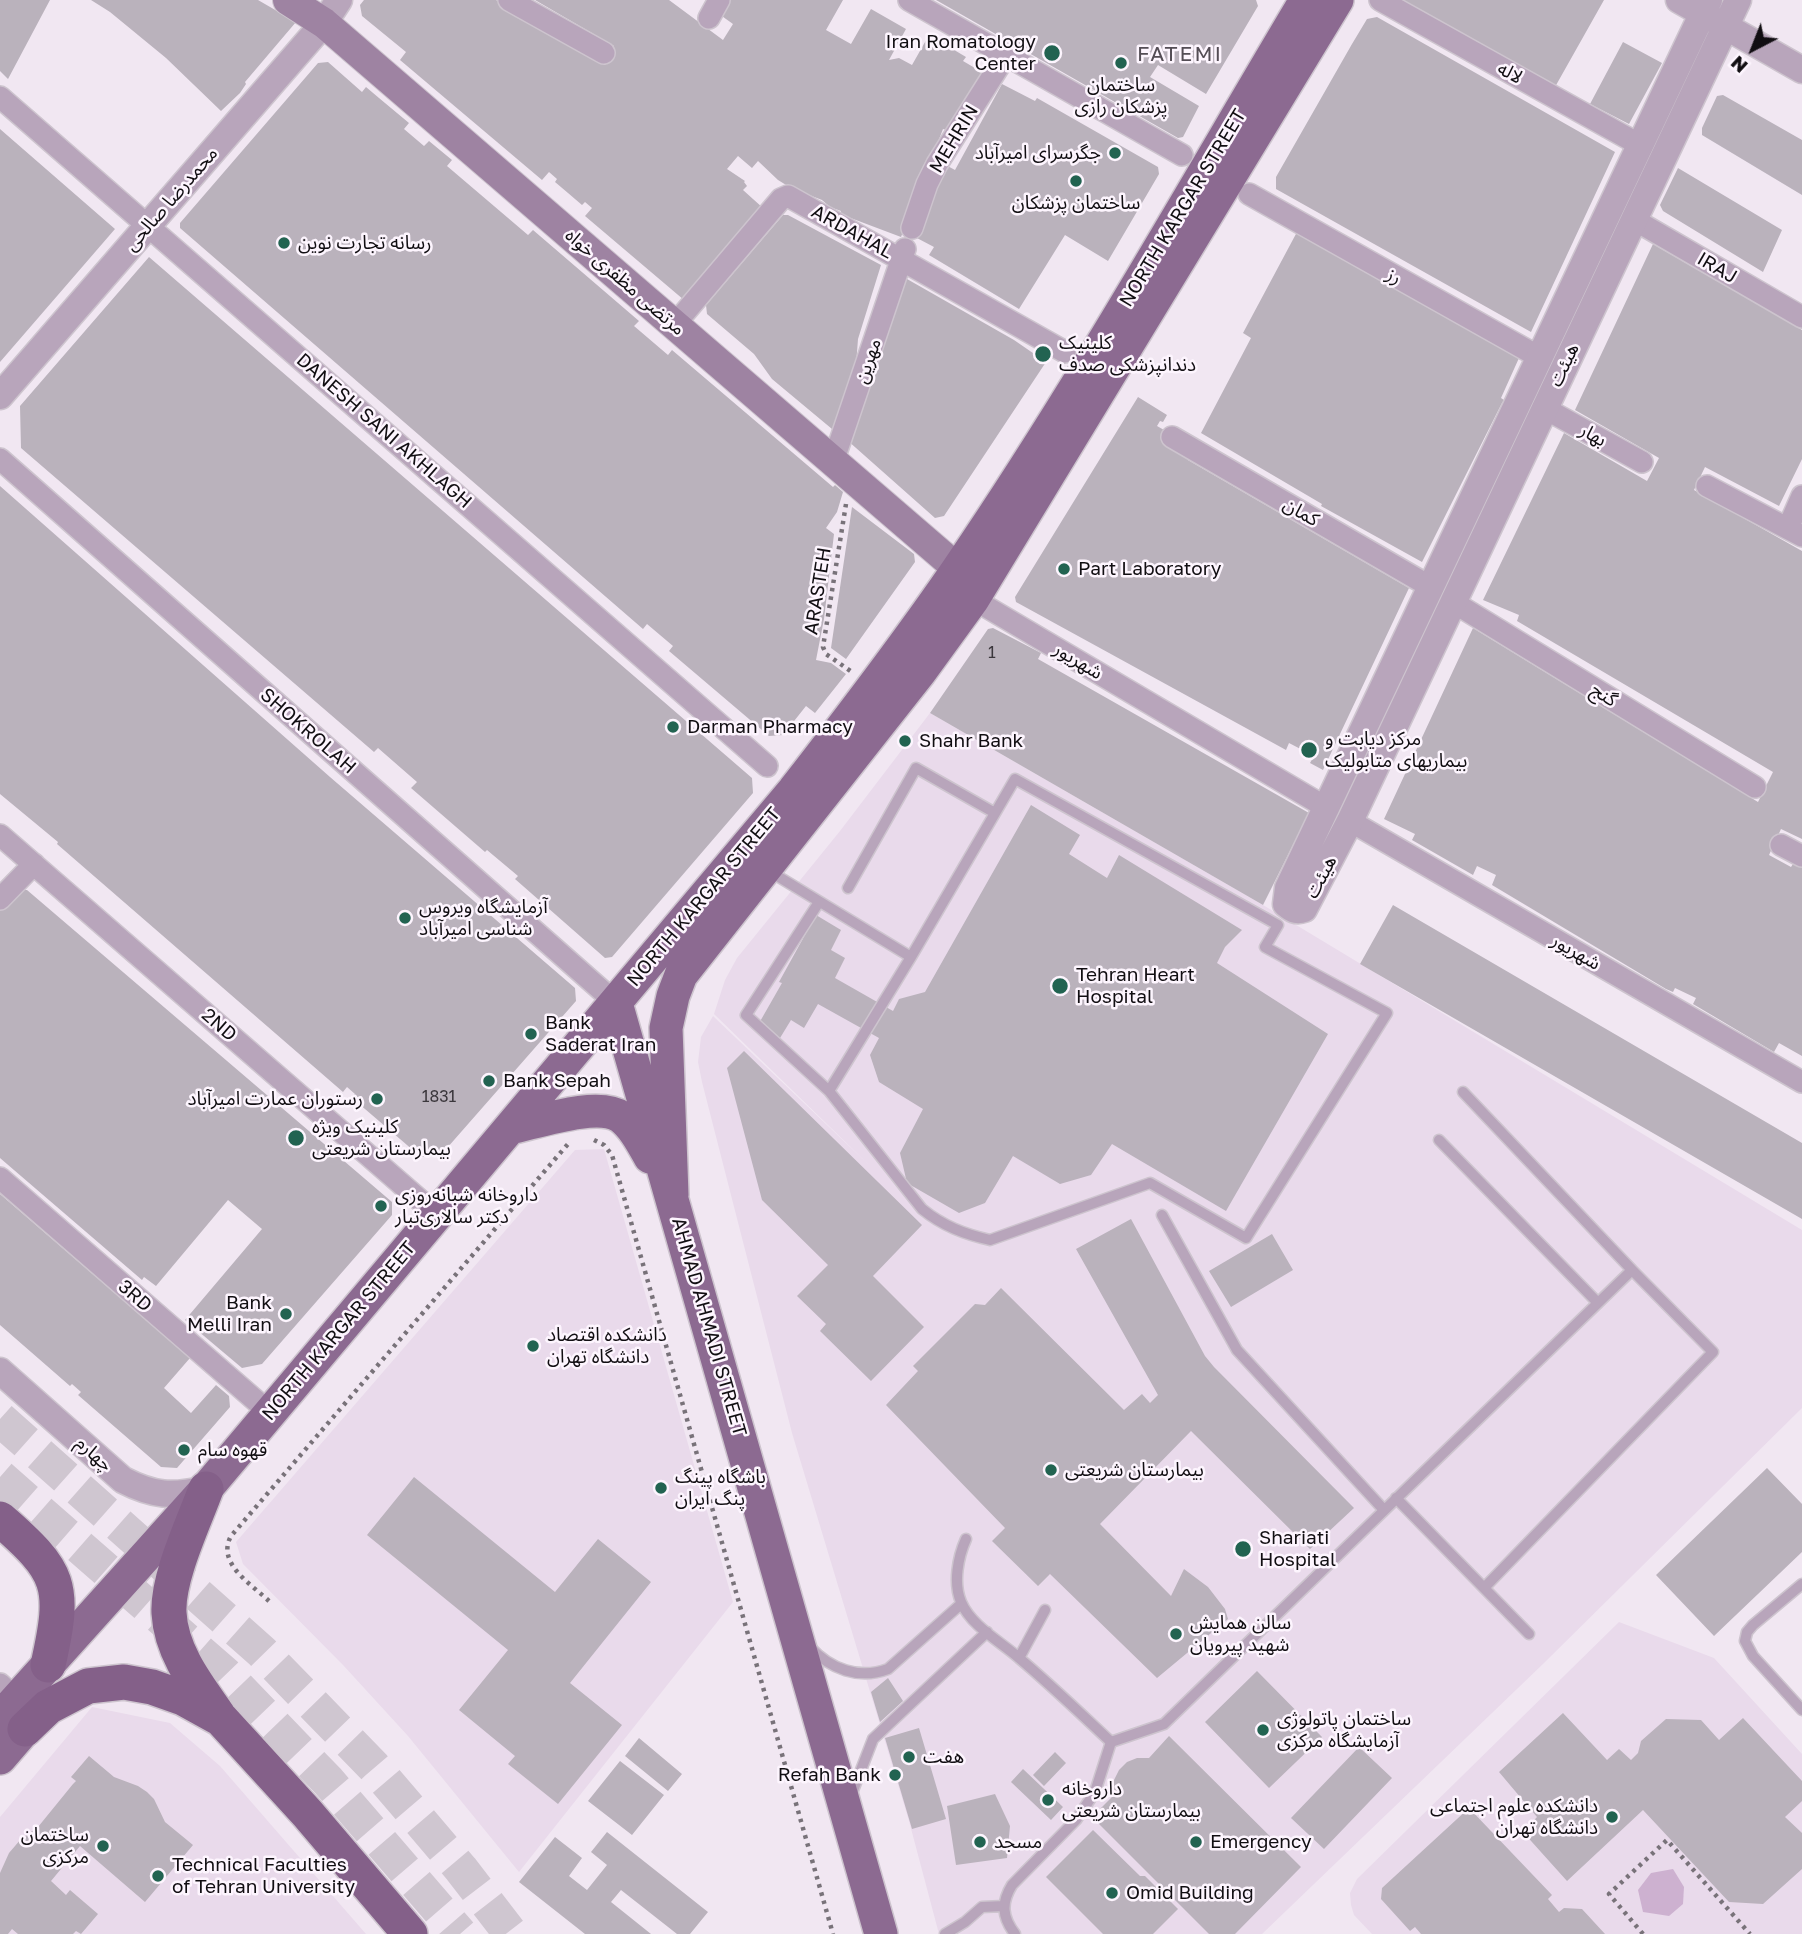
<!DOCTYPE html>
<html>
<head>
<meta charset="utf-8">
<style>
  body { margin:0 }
  #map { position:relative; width:1802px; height:1934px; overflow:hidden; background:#f1e7f2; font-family:"Golos Text",sans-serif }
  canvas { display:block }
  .north { position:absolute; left:1718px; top:14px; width:70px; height:70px; -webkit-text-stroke:5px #fdf5fe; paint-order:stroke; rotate:222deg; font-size:19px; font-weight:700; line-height:28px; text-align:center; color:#110e12 }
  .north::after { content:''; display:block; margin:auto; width:24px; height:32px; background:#110e12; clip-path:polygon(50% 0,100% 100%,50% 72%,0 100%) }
</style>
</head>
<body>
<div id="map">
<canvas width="1802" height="1934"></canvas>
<div class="north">N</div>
</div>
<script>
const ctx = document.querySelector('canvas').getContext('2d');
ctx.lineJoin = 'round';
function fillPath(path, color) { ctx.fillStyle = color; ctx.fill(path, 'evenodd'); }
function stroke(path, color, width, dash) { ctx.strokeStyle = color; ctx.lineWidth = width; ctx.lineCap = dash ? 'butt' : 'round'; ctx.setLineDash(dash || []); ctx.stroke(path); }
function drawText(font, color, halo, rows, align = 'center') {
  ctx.font = font + ' "Golos Text","Noto Sans Arabic",sans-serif'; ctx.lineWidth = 5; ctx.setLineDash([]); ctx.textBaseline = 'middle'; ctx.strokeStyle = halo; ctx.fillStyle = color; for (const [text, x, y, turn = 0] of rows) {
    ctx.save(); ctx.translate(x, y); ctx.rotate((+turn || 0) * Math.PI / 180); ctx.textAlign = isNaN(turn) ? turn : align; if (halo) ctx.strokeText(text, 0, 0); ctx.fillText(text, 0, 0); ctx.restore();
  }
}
fillPath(new Path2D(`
  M 930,713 L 1263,905 L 1802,1230 L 1802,1408 L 1543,1664 L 1262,1934 L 939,1934 L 909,1821 L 792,1433 L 702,1082 L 698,1062 L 701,1037 L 713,1016 L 871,1167 L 714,1014 L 725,980 L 737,958 L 840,831 Z
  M 604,1149 L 733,1602 L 519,1872 L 408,1736 L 343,1665 L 243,1564 L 236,1542 L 575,1150 Z
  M 1619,1622 L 1714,1658 L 1802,1754 L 1802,1934 L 1372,1934 L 1354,1915 L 1351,1905 L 1350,1893 L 1357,1879 Z
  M 92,1707 L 170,1723 L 220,1766 L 366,1934 L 0,1934 L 0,1817 Z`), '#e9daeb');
fillPath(new Path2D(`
  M 1673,1869 L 1684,1887 L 1683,1904 L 1669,1916 L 1643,1912 L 1638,1890 L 1651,1873 Z`), '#cdb1d0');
fillPath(new Path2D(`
  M 0,0 L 50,0 L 8,79 L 0,71 Z
  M 91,0 L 258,0 L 296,22 L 245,82 L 246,84 L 240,93 L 221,111 L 166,58 L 110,12 Z
  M 364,0 L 496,0 L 605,65 L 614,46 L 535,0 L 669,0 L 723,40 L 733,24 L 719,14 L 728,0 L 843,0 L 826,30 L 851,44 L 871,9 L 906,29 L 889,60 L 899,58 L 912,65 L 929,35 L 966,57 L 963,61 L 980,71 L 983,77 L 951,131 L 943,129 L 901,237 L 840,214 L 841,211 L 830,207 L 822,200 L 791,188 L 778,180 L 758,161 L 752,168 L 738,156 L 727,169 L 745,181 L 744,182 L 747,186 L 743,190 L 763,208 L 684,300 L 585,216 L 592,208 L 585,202 L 582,205 L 568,193 L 555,182 L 557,179 L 549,172 L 542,180 L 400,60 L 406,52 L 362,16 L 360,5 Z
  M 936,0 L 1256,0 L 1258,6 L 1206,94 L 1158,65 L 1150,77 L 1199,106 L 1183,137 L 1178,138 Z
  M 1403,0 L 1604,0 L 1555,87 Z
  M 1377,17 L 1615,152 L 1531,332 L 1276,189 L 1276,177 L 1352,44 L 1367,19 Z
  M 1623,42 L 1662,63 L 1629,124 L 1590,104 Z
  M 328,62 L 362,92 L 366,87 L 379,98 L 409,123 L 404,129 L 424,146 L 429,141 L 452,160 L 447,166 L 528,235 L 533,230 L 639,321 L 634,326 L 668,355 L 672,350 L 833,487 L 835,485 L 843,492 L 837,512 L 826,528 L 834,534 L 824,619 L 816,660 L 831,663 L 846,674 L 815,713 L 806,706 L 783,735 L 769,736 L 669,651 L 673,646 L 647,624 L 643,629 L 180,228 L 180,223 L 318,63 Z
  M 1002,84 L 1035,101 L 1037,98 L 1158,167 L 1159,174 L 1108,261 L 1065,235 L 1019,309 L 929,255 L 934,247 L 915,237 L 942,163 L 955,170 Z
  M 1723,95 L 1802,140 L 1802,195 L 1702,135 L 1702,128 L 1717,96 Z
  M 0,129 L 115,229 L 0,362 Z
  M 1678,168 L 1782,230 L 1763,272 L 1663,211 L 1660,205 Z
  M 783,215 L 788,215 L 881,265 L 858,339 L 856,365 L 838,434 L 772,379 L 754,354 L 707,314 L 706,305 Z
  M 1297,232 L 1519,358 L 1501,398 L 1504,400 L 1502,403 L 1422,562 L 1321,506 L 1322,504 L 1201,433 L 1251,338 L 1243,333 Z
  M 1653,244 L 1802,330 L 1802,459 L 1779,506 L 1705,467 L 1694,490 L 1802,551 L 1802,839 L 1781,829 L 1769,855 L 1791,867 L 1795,861 L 1802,865 L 1802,1056 L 1779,1043 L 1774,1052 L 1693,1004 L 1696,998 L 1675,988 L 1673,992 L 1666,989 L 1492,885 L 1496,875 L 1477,866 L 1473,875 L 1412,840 L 1415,834 L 1384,819 L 1473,628 L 1758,802 L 1773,772 L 1517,621 L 1519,615 L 1483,600 L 1564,433 L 1647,481 L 1659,458 L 1575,410 Z
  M 149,257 L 752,778 L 753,793 L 612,957 L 605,958 L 515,879 L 518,876 L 487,850 L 485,852 L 411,788 L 417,782 L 378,748 L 374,752 L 21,448 L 20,406 Z
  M 900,275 L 1014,340 L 1046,362 L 944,516 L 935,518 L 847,440 Z
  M 1138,397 L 1167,415 L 1163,422 L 1160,421 L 1157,426 L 1194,447 L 1188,460 L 1409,588 L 1323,770 L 1310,763 L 1314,756 L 1289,743 L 1286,750 L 1016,602 L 1015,597 Z
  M 0,486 L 330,777 L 575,988 L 576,1001 L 440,1156 L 421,1157 L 351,1097 L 355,1094 L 347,1087 L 343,1092 L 57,844 L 58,842 L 0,794 Z
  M 852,507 L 914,554 L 915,562 L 846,659 L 831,648 Z
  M 993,628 L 1041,653 L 1038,659 L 1309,813 L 1263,905 L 930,713 L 988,629 Z
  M 1031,805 L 1080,835 L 1069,854 L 1107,878 L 1119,855 L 1242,930 L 1225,947 L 1217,963 L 1328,1034 L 1226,1211 L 1112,1144 L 1091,1175 L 1060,1184 L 1013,1156 L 985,1203 L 959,1213 L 907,1183 L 900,1153 L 923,1109 L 879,1082 L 870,1055 L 879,1038 L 818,1004 L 804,1028 L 791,1020 L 780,1038 L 758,1025 L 782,983 L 779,982 L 816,915 L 841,930 L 831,950 L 845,958 L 835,978 L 893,1011 L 899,999 L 925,992 Z
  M 19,890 L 27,890 L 392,1202 L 392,1215 L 262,1364 L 242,1368 L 185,1320 L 262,1229 L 228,1200 L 156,1286 L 144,1277 L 142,1280 L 0,1158 L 0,910 Z
  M 1393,905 L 1802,1143 L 1802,1219 L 1360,964 Z
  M 744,1051 L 922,1225 L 873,1276 L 924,1327 L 871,1381 L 820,1331 L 826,1324 L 797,1296 L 828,1265 L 762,1200 L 727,1068 Z
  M 0,1194 L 190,1358 L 164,1388 L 191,1413 L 216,1385 L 229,1396 L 230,1407 L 177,1468 L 161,1467 L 78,1395 L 81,1392 L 72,1384 L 70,1386 L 0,1325 Z
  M 1131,1219 L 1205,1356 L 1214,1367 L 1354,1508 L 1310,1549 L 1191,1431 L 1100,1524 L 1171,1596 L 1184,1569 L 1208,1587 L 1225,1609 L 1228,1619 L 1157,1678 L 1050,1574 L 1038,1586 L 992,1541 L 1005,1528 L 886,1405 L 918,1371 L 913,1366 L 975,1304 L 985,1305 L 1001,1288 L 1124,1410 L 1142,1394 L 1150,1403 L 1158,1395 L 1076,1249 Z
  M 1272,1234 L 1293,1270 L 1231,1307 L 1209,1271 Z
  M 1767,1468 L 1802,1504 L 1802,1552 L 1714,1636 L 1656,1575 Z
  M 414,1477 L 555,1592 L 598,1539 L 651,1582 L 570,1683 L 622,1725 L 558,1804 L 508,1764 L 515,1756 L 459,1710 L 508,1650 L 367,1535 Z
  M 1257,1671 L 1322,1737 L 1269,1788 L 1205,1722 Z
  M 888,1678 L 903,1701 L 880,1722 L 871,1692 Z
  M 1563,1713 L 1607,1760 L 1619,1749 L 1631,1760 L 1638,1753 L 1641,1741 L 1666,1719 L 1701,1720 L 1719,1740 L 1743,1718 L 1802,1781 L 1802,1801 L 1785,1817 L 1802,1833 L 1802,1869 L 1763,1904 L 1729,1902 L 1643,1810 L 1567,1881 L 1523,1832 L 1537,1817 L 1499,1772 Z
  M 919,1728 L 946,1819 L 912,1829 L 885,1738 Z
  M 1169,1736 L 1301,1867 L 1235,1934 L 1209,1934 L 1092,1817 L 1112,1797 L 1113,1782 L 1119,1770 L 1127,1762 L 1137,1758 L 1149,1758 Z
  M 639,1738 L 682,1774 L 668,1791 L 625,1756 Z
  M 1359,1747 L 1392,1778 L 1324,1849 L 1291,1818 Z
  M 1055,1752 L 1066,1763 L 1044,1786 L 1033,1775 Z
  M 89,1756 L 114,1777 L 138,1786 L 147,1792 L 154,1799 L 165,1822 L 193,1845 L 145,1902 L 80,1846 L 51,1881 L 66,1895 L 70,1890 L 98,1914 L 81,1934 L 76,1931 L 73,1934 L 18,1934 L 12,1929 L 8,1934 L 0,1934 L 0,1873 L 9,1853 L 21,1839 L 38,1827 L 73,1784 L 76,1781 L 71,1777 Z
  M 620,1761 L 664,1795 L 632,1835 L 588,1801 Z
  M 1023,1769 L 1063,1807 L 1051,1820 L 1011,1782 Z
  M 995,1794 L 1010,1826 L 1007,1858 L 956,1865 L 947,1806 Z
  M 1469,1808 L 1552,1895 L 1548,1899 L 1559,1912 L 1564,1908 L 1582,1909 L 1605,1934 L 1421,1934 L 1415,1927 L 1410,1931 L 1381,1899 L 1382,1888 Z
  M 1093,1830 L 1140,1876 L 1145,1876 L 1178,1909 L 1153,1934 L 1103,1934 L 1046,1877 Z
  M 607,1832 L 708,1912 L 690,1934 L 677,1934 L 621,1890 L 611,1902 L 651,1934 L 585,1934 L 519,1882 L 555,1837 L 582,1858 L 569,1876 L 587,1890 L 607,1865 L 591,1852 Z`), '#bab2bc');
stroke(new Path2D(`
  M 0,1419 L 262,1652 L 374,1767 L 461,1869 L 511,1934
  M 0,1477 L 225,1674 L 328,1781 L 460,1934`), '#cfc6d0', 35, [35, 18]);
const service = new Path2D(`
  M 769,871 L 911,957
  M 848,888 L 916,768 L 995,813
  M 819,902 L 746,1015 L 829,1091 L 922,1209 C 943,1226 964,1234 990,1240 L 1150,1183 L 1246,1238 L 1387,1013 L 1265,947 L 1278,925 L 1015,779 L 911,957 L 829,1091
  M 1439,1140 L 1598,1303
  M 1162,1215 L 1237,1350 L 1384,1510
  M 1396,1498 L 1529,1634
  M 966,1539 C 958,1557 953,1583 961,1602 C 971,1626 1001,1642 1019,1658 C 1051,1685 1081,1714 1111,1742 L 1164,1724 L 1632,1270 L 1463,1092
  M 1802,1584 L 1753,1625 L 1747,1632 L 1745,1641 L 1753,1656 L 1802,1710
  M 1484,1588 L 1713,1352 L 1632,1270
  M 810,1647 C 830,1669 859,1680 888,1669 L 961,1604
  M 1019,1658 L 1045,1610
  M 852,1793 L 873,1739 L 987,1632
  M 945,1934 L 965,1922 L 982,1907 L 1004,1906
  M 1015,1934 C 1002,1917 1001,1903 1012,1885 L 1076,1820 L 1095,1792 L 1111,1742`);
const minor = new Path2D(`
  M 509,0 L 604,53
  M 909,0 L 1182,155
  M 1380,0 L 1640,145
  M 709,18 L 719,0
  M 0,97 L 767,766
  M 1249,194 L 1539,357
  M 1633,219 L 1802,317
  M 912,228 L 927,184 L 937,164 L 1006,55
  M 675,324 L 781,199 L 788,196 L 1065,352
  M 1544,408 L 1642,462
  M 1172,437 L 1429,586
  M 0,459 L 616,1003
  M 833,462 L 905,249
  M 1707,486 L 1802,536
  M 1788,528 L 1802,496
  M 973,599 L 1327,808
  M 1453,602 L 1755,787
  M 1350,821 L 1802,1082
  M 0,835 L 437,1215
  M 1781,845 L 1802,856
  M 0,899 L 34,864
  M 0,1178 L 270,1413
  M 0,1684 L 16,1699`);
const tertiary = new Path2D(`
  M 1679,0 L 1802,70
  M 1709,0 L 1288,888 L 1286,904 C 1292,909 1296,912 1304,909 L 1350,821 L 1738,0
  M 0,396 L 324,23 L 339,0
  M 0,1371 L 123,1480 C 154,1496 172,1497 206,1489`);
const secondary = new Path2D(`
  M 288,0 L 324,23 L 958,569`);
const primary = new Path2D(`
  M 616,1003 L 881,1934
  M 510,1128 C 538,1122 598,1101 621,1117 C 634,1127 642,1143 650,1157
  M 672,1195 L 666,1028 L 673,996 L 681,975 L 920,672 L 973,599 L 1337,0
  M 0,1718 L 206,1489 L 794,790 C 850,718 906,645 958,569 C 1083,386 1192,191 1306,0
  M 0,1758 L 25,1729`);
const trunk = new Path2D(`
  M 206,1489 C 194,1522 167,1578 169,1613 C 171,1652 197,1685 218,1715
  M 0,1519 C 61,1572 66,1585 48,1665
  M 25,1729 L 48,1707 L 88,1686 L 124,1682 L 152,1687 L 183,1698 L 221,1719 L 307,1813 L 410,1934`);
stroke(service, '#cdc4ce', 13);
stroke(minor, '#cdc4ce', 24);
stroke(tertiary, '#cdc4ce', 29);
stroke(secondary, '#cdc4ce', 32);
stroke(primary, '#cdc4ce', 36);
stroke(trunk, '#cdc4ce', 38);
stroke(new Path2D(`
  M 846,504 L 823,647 L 826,654 L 852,672
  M 594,1140 L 604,1145 L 612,1155 L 833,1934
  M 269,1601 C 251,1584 216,1563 231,1536 L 568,1144 L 572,1143
  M 1643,1934 L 1609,1894 L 1667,1840 L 1750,1934`), '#787279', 4.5, [3.5, 5]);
stroke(service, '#b8a5bb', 10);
stroke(minor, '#b8a5bb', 21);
stroke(tertiary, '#b8a5bb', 26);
stroke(secondary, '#9e83a2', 30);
stroke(primary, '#8c6a91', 33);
stroke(trunk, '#846089', 35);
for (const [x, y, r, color] of [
  [1052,53,9,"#226351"],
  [1121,63,7,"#226351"],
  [1115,153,7,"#226351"],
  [1076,181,7,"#226351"],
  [284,243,7,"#226351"],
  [1043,354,9,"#226351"],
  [1064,569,7,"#226351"],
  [673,727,7,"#226351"],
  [905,741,7,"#226351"],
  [1309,750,9,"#226351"],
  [405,918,7,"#226351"],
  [1060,986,9,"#226351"],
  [531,1034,7,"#226351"],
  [489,1081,7,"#226351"],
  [377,1099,7,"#226351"],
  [296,1138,9,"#226351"],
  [381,1206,7,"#226351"],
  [286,1314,7,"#226351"],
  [533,1346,7,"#226351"],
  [184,1450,7,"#226351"],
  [1051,1470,7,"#226351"],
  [661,1488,7,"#226351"],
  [1243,1549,9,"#226351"],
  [1176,1634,7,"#226351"],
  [1263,1730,7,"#226351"],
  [909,1757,7,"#226351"],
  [895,1775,7,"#226351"],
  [1048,1800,7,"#226351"],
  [1612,1817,7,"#226351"],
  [980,1842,7,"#226351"],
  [1196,1842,7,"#226351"],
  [103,1846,7,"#226351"],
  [158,1876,7,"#226351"],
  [1112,1893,7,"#226351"]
]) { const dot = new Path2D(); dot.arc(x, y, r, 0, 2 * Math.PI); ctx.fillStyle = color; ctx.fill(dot); stroke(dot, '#fdf5fe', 2.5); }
drawText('16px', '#3b373c', null, [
  ["1",992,653],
  ["1831",439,1097]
]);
drawText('19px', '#110e12', '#fdf5fe', [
  ["Iran Romatology",1036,42,"right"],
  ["Center",1036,64,"right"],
  ["ساختمان",1121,85,"center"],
  ["پزشکان رازی",1121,107,"center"],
  ["جگرسرای امیرآباد",1101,153,"right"],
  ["ساختمان پزشکان",1076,203,"center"],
  ["رسانه تجارت نوین",298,243],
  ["کلینیک",1059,343],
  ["دندانپزشکی صدف",1059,365],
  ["Part Laboratory",1078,569],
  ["Darman Pharmacy",687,727],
  ["مرکز دیابت و",1325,739],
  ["بیماریهای متابولیک",1325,761],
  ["Shahr Bank",919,741],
  ["آزمایشگاه ویروس",419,907],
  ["شناسی امیرآباد",419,929],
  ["Tehran Heart",1076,975],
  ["Hospital",1076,997],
  ["Bank",545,1023],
  ["Saderat Iran",545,1045],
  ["Bank Sepah",503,1081],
  ["رستوران عمارت امیرآباد",363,1099,"right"],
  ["کلینیک ویژه",312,1127],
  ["بیمارستان شریعتی",312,1149],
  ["داروخانه شبانه‌روزی",395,1195],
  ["دکتر سالاری‌تبار",395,1217],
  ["Bank",272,1303,"right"],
  ["Melli Iran",272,1325,"right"],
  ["دانشکده اقتصاد",547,1335],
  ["دانشگاه تهران",547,1357],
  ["قهوه سام",198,1450],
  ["بیمارستان شریعتی",1065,1470],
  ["باشگاه پینگ",675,1477],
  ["پنگ ایران",675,1499],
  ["Shariati",1259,1538],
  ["Hospital",1259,1560],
  ["سالن همایش",1190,1623],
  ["شهید پیرویان",1190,1645],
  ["ساختمان پاتولوژی",1277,1719],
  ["آزمایشگاه مرکزی",1277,1741],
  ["هفت",923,1757],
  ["Refah Bank",881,1775,"right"],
  ["داروخانه",1062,1789],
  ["بیمارستان شریعتی",1062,1811],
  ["دانشکده علوم اجتماعی",1598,1806,"right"],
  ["دانشگاه تهران",1598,1828,"right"],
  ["ساختمان",89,1835,"right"],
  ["مرکزی",89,1857,"right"],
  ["مسجد",994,1842],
  ["Emergency",1210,1842],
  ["Technical Faculties",172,1865],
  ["of Tehran University",172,1887],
  ["Omid Building",1126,1893]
], 'left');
drawText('19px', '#110e12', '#fdf5fe', [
  ["لاله",1510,73,29],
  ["MEHRIN",954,139,-59],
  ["محمدرضا صالحی",171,199,-49],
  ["NORTH KARGAR STREET",1183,208,-59],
  ["ARDAHAL",852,232,29],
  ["IRAJ",1717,268,30],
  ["رز",1394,276,29],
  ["مرتضی مظفری خواه",625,282,41],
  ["مهرین",868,361,-71],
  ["هیئت",1564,365,-65],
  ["DANESH SANI AKHLAGH",384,431,41],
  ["بهار",1593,435,29],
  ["کمان",1301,512,30],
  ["ARASTEH",818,591,-81],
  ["شهریور",1078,661,31],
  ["گنج",1604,695,32],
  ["SHOKROLAH",308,731,41],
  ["هیئت",1321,877,-62],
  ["NORTH KARGAR STREET",704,897,-50],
  ["شهریور",1576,952,30],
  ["2ND",219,1025,41],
  ["3RD",135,1296,41],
  ["AHMAD AHMADI STREET",709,1327,74],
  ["NORTH KARGAR STREET",339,1331,-50],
  ["چهارم",94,1454,42]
]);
ctx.letterSpacing = '2px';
drawText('21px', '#544d55', '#fdf5fe', [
  ["FATEMI",1180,54]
]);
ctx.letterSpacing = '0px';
</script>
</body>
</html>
